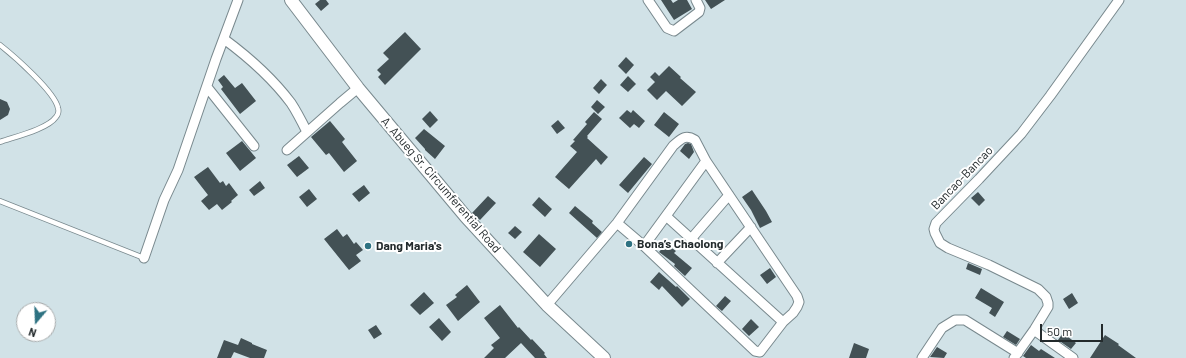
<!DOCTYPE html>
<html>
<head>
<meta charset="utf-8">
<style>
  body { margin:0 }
  #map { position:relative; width:1186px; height:358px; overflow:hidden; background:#d1e2e7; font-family:Barlow,sans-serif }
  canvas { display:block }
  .north { position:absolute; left:16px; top:302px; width:40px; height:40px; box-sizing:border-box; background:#fff; border:1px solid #a7aaab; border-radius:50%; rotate:199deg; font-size:11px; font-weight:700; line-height:16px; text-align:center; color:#232a2c }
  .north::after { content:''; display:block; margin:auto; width:14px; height:18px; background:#2e7282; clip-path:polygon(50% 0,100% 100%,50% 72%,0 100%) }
  .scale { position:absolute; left:1040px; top:324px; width:63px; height:18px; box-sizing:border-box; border:2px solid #232a2c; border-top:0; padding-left:5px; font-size:12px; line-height:14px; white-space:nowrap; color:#232a2c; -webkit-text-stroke:3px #fff; paint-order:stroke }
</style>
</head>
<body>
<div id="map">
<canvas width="1186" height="358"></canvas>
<div class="north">N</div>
<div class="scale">50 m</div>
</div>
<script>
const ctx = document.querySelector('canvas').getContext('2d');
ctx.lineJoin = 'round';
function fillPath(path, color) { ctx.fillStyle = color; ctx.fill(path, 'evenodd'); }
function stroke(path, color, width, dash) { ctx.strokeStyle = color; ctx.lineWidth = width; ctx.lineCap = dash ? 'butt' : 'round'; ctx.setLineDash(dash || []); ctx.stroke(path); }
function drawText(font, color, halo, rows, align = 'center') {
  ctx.font = font + ' Barlow,sans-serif'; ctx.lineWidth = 4; ctx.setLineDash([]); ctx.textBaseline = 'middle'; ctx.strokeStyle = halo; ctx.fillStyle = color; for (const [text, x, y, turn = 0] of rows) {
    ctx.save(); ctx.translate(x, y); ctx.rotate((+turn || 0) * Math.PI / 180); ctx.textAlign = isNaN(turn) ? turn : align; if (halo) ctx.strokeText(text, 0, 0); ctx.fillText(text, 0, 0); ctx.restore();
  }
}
fillPath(new Path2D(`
  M 320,0 L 326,0 L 329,4 L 321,11 L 315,4 Z
  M 661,0 L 671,0 L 673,3 L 678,0 L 687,0 L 692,9 L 674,20 Z
  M 705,0 L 725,0 L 711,9 Z
  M 405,32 L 421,49 L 385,85 L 378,77 L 381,74 L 377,70 L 389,59 L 383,53 Z
  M 626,57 L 634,65 L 626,74 L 618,66 Z
  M 669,66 L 681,77 L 680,78 L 696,92 L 682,106 L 666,91 L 657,100 L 647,90 L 655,82 L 650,77 L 655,72 L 659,76 Z
  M 224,75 L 235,88 L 242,83 L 256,101 L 240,114 L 221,89 L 223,87 L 218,80 Z
  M 628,76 L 636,84 L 628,92 L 620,85 Z
  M 601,79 L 607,85 L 599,94 L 593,88 Z
  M 0,99 L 7,102 L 10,109 L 8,115 L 0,120 Z
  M 597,100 L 605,107 L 598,114 L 591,107 Z
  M 627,110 L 631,113 L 633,110 L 645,121 L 639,128 L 634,124 L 630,128 L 619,118 Z
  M 430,111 L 438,120 L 430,128 L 422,119 Z
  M 594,112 L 602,119 L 587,136 L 588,137 L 587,138 L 608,157 L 601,165 L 596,159 L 569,189 L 555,177 L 577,152 L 570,146 L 575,141 L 573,140 L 587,124 L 585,122 Z
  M 664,112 L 679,124 L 669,137 L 654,125 Z
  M 558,120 L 565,128 L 557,134 L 551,126 Z
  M 330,121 L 345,139 L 342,142 L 357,161 L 344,172 L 329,153 L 326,155 L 311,137 Z
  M 424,129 L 445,146 L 435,159 L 425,150 L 425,149 L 415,138 Z
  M 242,141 L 256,158 L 240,171 L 226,153 Z
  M 688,143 L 691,144 L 694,152 L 689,159 L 680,151 L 685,144 Z
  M 299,156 L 309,168 L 297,177 L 287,165 Z
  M 644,157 L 652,164 L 628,193 L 619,185 Z
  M 208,167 L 220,183 L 223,181 L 226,186 L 229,183 L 238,195 L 231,201 L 232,202 L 222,210 L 217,204 L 209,210 L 201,201 L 208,195 L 194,177 Z
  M 260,181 L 265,188 L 254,196 L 249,190 Z
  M 364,185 L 370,193 L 359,202 L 352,194 Z
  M 309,189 L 317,199 L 307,207 L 299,197 Z
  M 752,190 L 766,211 L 772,222 L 760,228 L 751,210 L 742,197 Z
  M 978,192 L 985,200 L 979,206 L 971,198 Z
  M 488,196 L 496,203 L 480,220 L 472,213 Z
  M 539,197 L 552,209 L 545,217 L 532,205 Z
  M 575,206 L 593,221 L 592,223 L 602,232 L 597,238 L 569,213 Z
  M 515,226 L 522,232 L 515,239 L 508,233 Z
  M 337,229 L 343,237 L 347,234 L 354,244 L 356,242 L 363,250 L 356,255 L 361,261 L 349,270 L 324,239 Z
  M 539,234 L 556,249 L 540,267 L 523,252 Z
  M 666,244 L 676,251 L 674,253 L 692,268 L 685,276 L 674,266 L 675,264 L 659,252 Z
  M 968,263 L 982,269 L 980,275 L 966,269 Z
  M 770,268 L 776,277 L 767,284 L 760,275 Z
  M 659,272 L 676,287 L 677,286 L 690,299 L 682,307 L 662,286 L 659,290 L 650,282 Z
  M 467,285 L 480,302 L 458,321 L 446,305 L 457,297 L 455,295 Z
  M 981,288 L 1004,302 L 995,317 L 989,313 L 992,308 L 975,298 Z
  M 424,292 L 434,303 L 420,315 L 410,305 Z
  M 1072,293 L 1078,303 L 1069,309 L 1063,299 Z
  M 725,296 L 731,301 L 722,311 L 716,306 Z
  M 500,305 L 518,328 L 519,327 L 531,340 L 532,339 L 545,353 L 544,354 L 547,358 L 535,358 L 521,343 L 505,358 L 484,358 L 494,348 L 491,345 L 500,338 L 484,318 Z
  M 439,318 L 451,332 L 442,341 L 429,327 Z
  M 751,319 L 759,327 L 749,336 L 742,329 Z
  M 376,325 L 382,334 L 374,339 L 368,330 Z
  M 1007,331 L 1020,339 L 1016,345 L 1003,337 Z
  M 1063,333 L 1076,343 L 1071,349 L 1058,340 Z
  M 1105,335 L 1119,344 L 1118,345 L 1136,358 L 1090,358 Z
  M 241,338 L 252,343 L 252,344 L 267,350 L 264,358 L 250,358 L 234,352 L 231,358 L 217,358 L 224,340 L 238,345 Z
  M 854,343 L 869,349 L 866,358 L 849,358 Z
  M 1031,345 L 1039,351 L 1041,349 L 1055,358 L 1026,358 L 1023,356 Z
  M 937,347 L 947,353 L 944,358 L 930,357 Z`), '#435155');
const service = new Path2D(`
  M 0,45 C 14,56 55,92 58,108 C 59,111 58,115 56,117 C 48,129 14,137 0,142
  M 0,201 L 144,258`);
const minor = new Path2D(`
  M 648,0 L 667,28 L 674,31 L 699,12 L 700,8 L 696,0
  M 224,39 C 247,56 273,79 291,103 C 297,112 302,122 307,132
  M 207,87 L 254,146
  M 287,150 L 340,103 L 358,88
  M 666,216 L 783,322
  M 691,239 L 729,195
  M 644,246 L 706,161
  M 144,258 L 164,200 L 178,170 L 216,59 L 238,0
  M 717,263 L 751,227
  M 547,305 L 617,223 L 673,146 C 681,139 685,134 695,140 L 706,161 L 797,296 L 799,302 L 797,307 L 793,313 L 783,322 L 760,352 L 755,351 L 644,246 L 617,223
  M 1034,330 L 1073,358
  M 922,358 L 942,328 L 955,320 L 965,320 L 1018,353
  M 1014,358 L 1034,330 L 1048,307 L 1048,303 L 1046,297 L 1038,289 L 989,265 L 948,248 L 940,243 L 935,233 L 934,229 L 936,223 L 979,179 L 1021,134 L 1050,96 L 1119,0`);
const tertiary = new Path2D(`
  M 291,0 L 358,88 L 466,217 L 547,305 L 604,358`);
stroke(service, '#79898e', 6);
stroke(minor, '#79898e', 11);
stroke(tertiary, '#79898e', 14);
stroke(service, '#fff', 4.5);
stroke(minor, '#fff', 9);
stroke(tertiary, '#fff', 12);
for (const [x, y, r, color] of [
  [629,244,4,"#2e7282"],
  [368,246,4,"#2e7282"]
]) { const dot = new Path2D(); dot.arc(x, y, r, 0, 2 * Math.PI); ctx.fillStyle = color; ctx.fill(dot); stroke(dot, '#fff', 1.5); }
drawText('12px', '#232a2c', '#fff', [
  ["Bancao-Bancao",962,178,-46],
  ["A. Abueg Sr. Circumferential Road",441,185,49]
]);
drawText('bold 12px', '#232a2c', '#fff', [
  ["Bona’s Chaolong",637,244],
  ["Dang Maria's",376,246]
], 'left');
</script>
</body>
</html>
